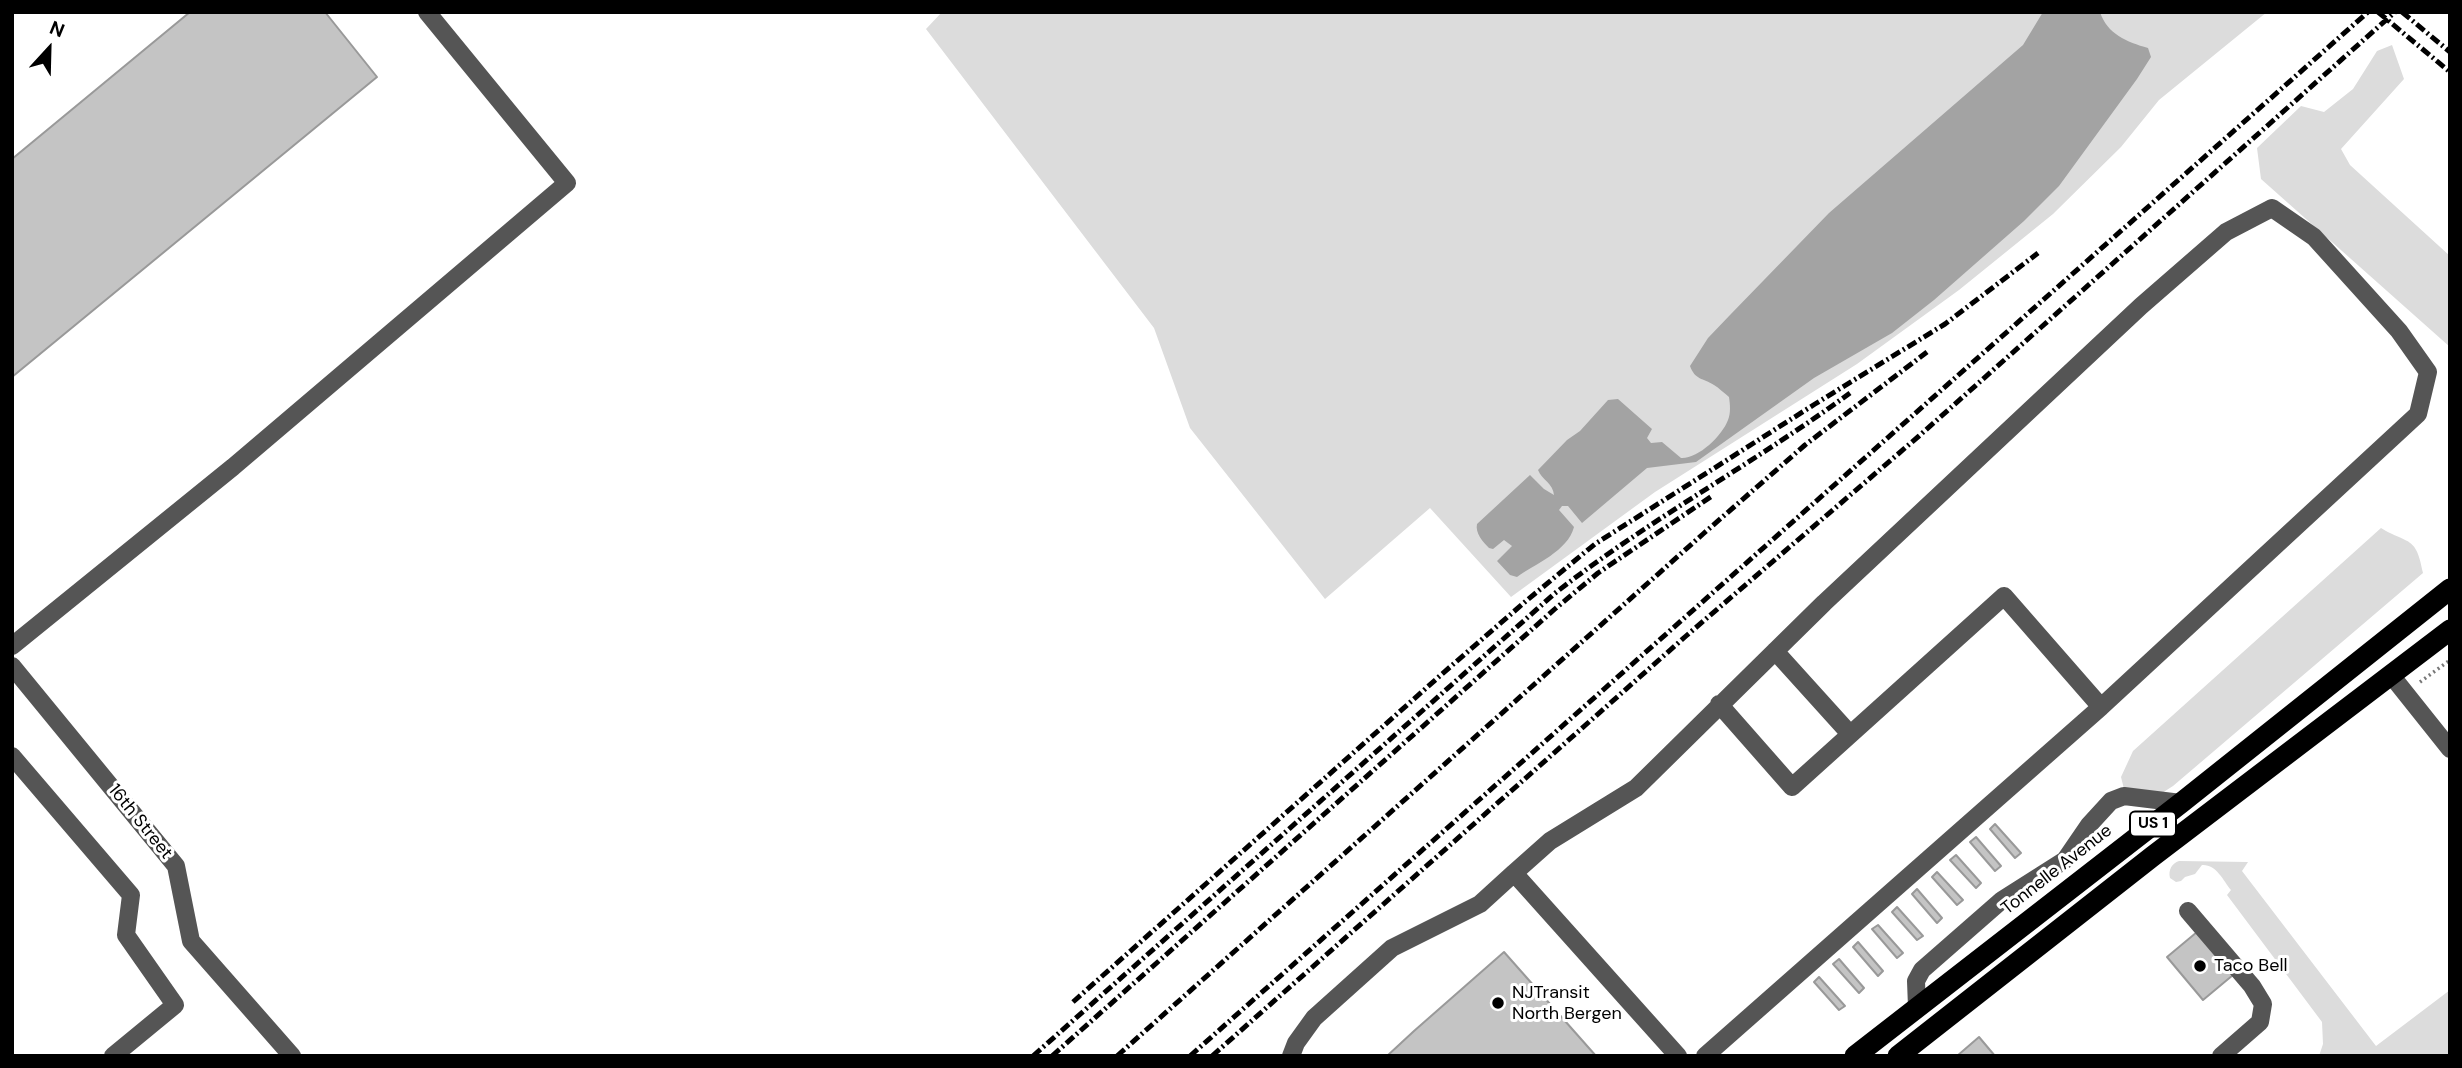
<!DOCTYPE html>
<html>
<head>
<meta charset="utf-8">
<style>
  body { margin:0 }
  #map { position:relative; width:2462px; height:1068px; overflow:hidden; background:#fff; font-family:"DM Sans",sans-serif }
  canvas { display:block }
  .frame { position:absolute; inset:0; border:14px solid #000; pointer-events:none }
  .north { position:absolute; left:14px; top:14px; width:70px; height:70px; -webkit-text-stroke:5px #fff; paint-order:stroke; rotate:22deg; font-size:19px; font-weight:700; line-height:28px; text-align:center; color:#000 }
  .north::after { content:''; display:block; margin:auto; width:24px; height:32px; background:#000; clip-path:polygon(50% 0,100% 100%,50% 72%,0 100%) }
</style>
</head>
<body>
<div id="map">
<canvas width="2462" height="1068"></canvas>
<div class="frame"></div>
<div class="north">N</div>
</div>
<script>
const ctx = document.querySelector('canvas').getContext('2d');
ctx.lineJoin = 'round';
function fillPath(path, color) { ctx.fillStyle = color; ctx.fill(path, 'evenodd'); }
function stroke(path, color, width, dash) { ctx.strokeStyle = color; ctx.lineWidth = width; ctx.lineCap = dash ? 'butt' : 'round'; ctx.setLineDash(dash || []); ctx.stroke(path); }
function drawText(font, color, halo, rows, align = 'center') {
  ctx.font = font + ' "DM Sans",sans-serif'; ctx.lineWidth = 6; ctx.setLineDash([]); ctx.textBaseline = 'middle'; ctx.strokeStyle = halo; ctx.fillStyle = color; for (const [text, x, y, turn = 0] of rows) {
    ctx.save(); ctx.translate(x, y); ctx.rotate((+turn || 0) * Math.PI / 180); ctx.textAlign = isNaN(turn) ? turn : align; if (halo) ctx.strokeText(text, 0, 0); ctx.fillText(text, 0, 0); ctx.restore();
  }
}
fillPath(new Path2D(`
  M 942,12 L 2267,12 L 2159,100 L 2121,147 L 2053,214 L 1959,290 L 1857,364 L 1655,492 L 1511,597 L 1430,508 L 1325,599 L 1190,428 L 1154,328 L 926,29 Z
  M 2392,45 L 2404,79 L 2341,149 L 2350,165 L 2450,256 L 2450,347 L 2261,179 L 2257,148 L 2301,106 L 2324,112 L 2353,89 L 2377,51 Z
  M 2381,528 C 2409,545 2416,535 2423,573 L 2173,786 L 2162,793 L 2124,789 L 2121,777 L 2133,751 Z
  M 2179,861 L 2248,862 L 2242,871 L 2376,1046 L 2450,990 L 2450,1056 L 2319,1056 L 2323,1044 L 2322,1022 L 2227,895 L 2231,890 C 2223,880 2216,864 2202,865 L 2195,874 L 2185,877 L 2181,881 L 2176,882 L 2170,878 C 2168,870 2172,863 2179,861 Z`), '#dcdcdc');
fillPath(new Path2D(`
  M 2043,12 L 2100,12 C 2107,34 2127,42 2148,48 L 2151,57 L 2137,79 L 2059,186 L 2024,221 L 1934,300 L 1892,333 L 1814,378 L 1696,462 L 1647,468 L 1582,523 L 1568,506 L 1562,506 L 1559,510 L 1574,527 C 1568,551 1535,564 1517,577 L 1510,575 L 1497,561 L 1512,546 L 1504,540 L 1493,549 L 1489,548 C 1483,542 1475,533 1477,524 L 1530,475 L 1544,489 L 1554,495 C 1553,483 1542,480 1538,470 L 1567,440 L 1580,431 L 1608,400 L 1618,399 L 1652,429 L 1647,438 L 1651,443 L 1662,442 L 1681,458 C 1698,459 1722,436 1728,420 C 1731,413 1730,404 1729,397 C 1724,393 1719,388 1714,385 C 1703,378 1695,380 1690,366 L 1708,338 L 1730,315 L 1829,213 L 2023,45 Z`), '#a3a3a3');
const building = new Path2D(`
  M 190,12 L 325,12 L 377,77 L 12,377 L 12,159 Z
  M 1995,824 L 2021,853 L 2015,858 L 1990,829 Z
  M 1976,837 L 2001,866 L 1995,871 L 1970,842 Z
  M 1956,855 L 1981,883 L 1976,888 L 1950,860 Z
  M 1937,872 L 1963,900 L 1957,905 L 1932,877 Z
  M 1917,889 L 1942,918 L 1937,923 L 1912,894 Z
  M 1897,907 L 1923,936 L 1917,940 L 1892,912 Z
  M 1878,925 L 1903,953 L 1897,958 L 1872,929 Z
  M 2197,932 L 2233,975 L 2203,1000 L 2167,957 Z
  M 1858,942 L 1883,971 L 1878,976 L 1853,947 Z
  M 1504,952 L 1596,1056 L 1387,1056 L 1414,1031 Z
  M 1839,959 L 1864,988 L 1859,993 L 1833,964 Z
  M 1819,977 L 1845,1006 L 1839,1010 L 1814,982 Z
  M 1979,1037 L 1995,1056 L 1957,1056 Z`);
fillPath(building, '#c4c4c4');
stroke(building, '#999', 2);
stroke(new Path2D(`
  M 2420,682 L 2450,660`), '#777', 3.5, [2, 3.5]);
stroke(new Path2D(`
  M 12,646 L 233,467 L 567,183 L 427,12
  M 1775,651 L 1850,734
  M 12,666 L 176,866 L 191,941 L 292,1056
  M 2391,675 L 2450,749
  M 1719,704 L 1792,787 L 2004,596 L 2101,707
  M 12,756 L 131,895 L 126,935 L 175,1005 L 113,1056
  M 1514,873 L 1550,841 L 1636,788 L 1824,603 L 2141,306 L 2226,232 L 2272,208 L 2314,237 L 2399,331 L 2428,372 L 2418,414 L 2101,707 L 1705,1056
  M 2188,911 L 2252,986 L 2263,1004 L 2260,1022 L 2221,1056
  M 1917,1007 L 1916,981 L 1922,970 L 2002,900 L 2065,860 L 2089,825 L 2111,801 L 2124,796 L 2181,803
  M 1291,1056 L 1296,1043 L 1314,1018 L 1392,948 L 1480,904 L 1514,873 L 1678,1056`), '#555', 18);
stroke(new Path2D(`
  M 1855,1056 L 2181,803 L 2450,589
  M 1898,1056 L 2153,856 L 2450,630`), '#000', 21);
stroke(new Path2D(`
  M 2378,12 L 2450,72
  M 2402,12 L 2450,52
  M 1073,1002 L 1442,674 L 1526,601 L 1595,544 L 1815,404 L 1945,324 L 2038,253
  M 1033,1056 L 1554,594 C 1648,520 1753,464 1850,393
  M 1052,1056 L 1556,608 L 1598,573 L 1712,496
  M 1117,1056 L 1703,534 L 1805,445 L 1927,352
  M 1190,1056 L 2368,12
  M 1212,1056 L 1686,636 L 1919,436 L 2395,12`), '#000', 5, [10, 3.5, 2, 3.5]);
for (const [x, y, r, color] of [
  [2200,966,7,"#000"],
  [1498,1003,7,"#000"]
]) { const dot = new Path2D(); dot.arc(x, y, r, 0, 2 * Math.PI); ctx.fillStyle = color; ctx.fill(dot); stroke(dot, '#fff', 2.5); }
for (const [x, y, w] of [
  [2153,824,46]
]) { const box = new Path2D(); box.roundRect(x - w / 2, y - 12.5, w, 25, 5); ctx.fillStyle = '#fff'; ctx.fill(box); stroke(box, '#000', 2); }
drawText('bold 16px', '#000', null, [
  ["US 1",2153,824]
]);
drawText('18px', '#000', '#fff', [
  ["16th Street",140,822,51],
  ["Tonnelle Avenue",2057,870,-38]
]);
drawText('18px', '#000', '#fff', [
  ["Taco Bell",2214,966],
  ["NJTransit",1512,993],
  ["North Bergen",1512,1014]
], 'left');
</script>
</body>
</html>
